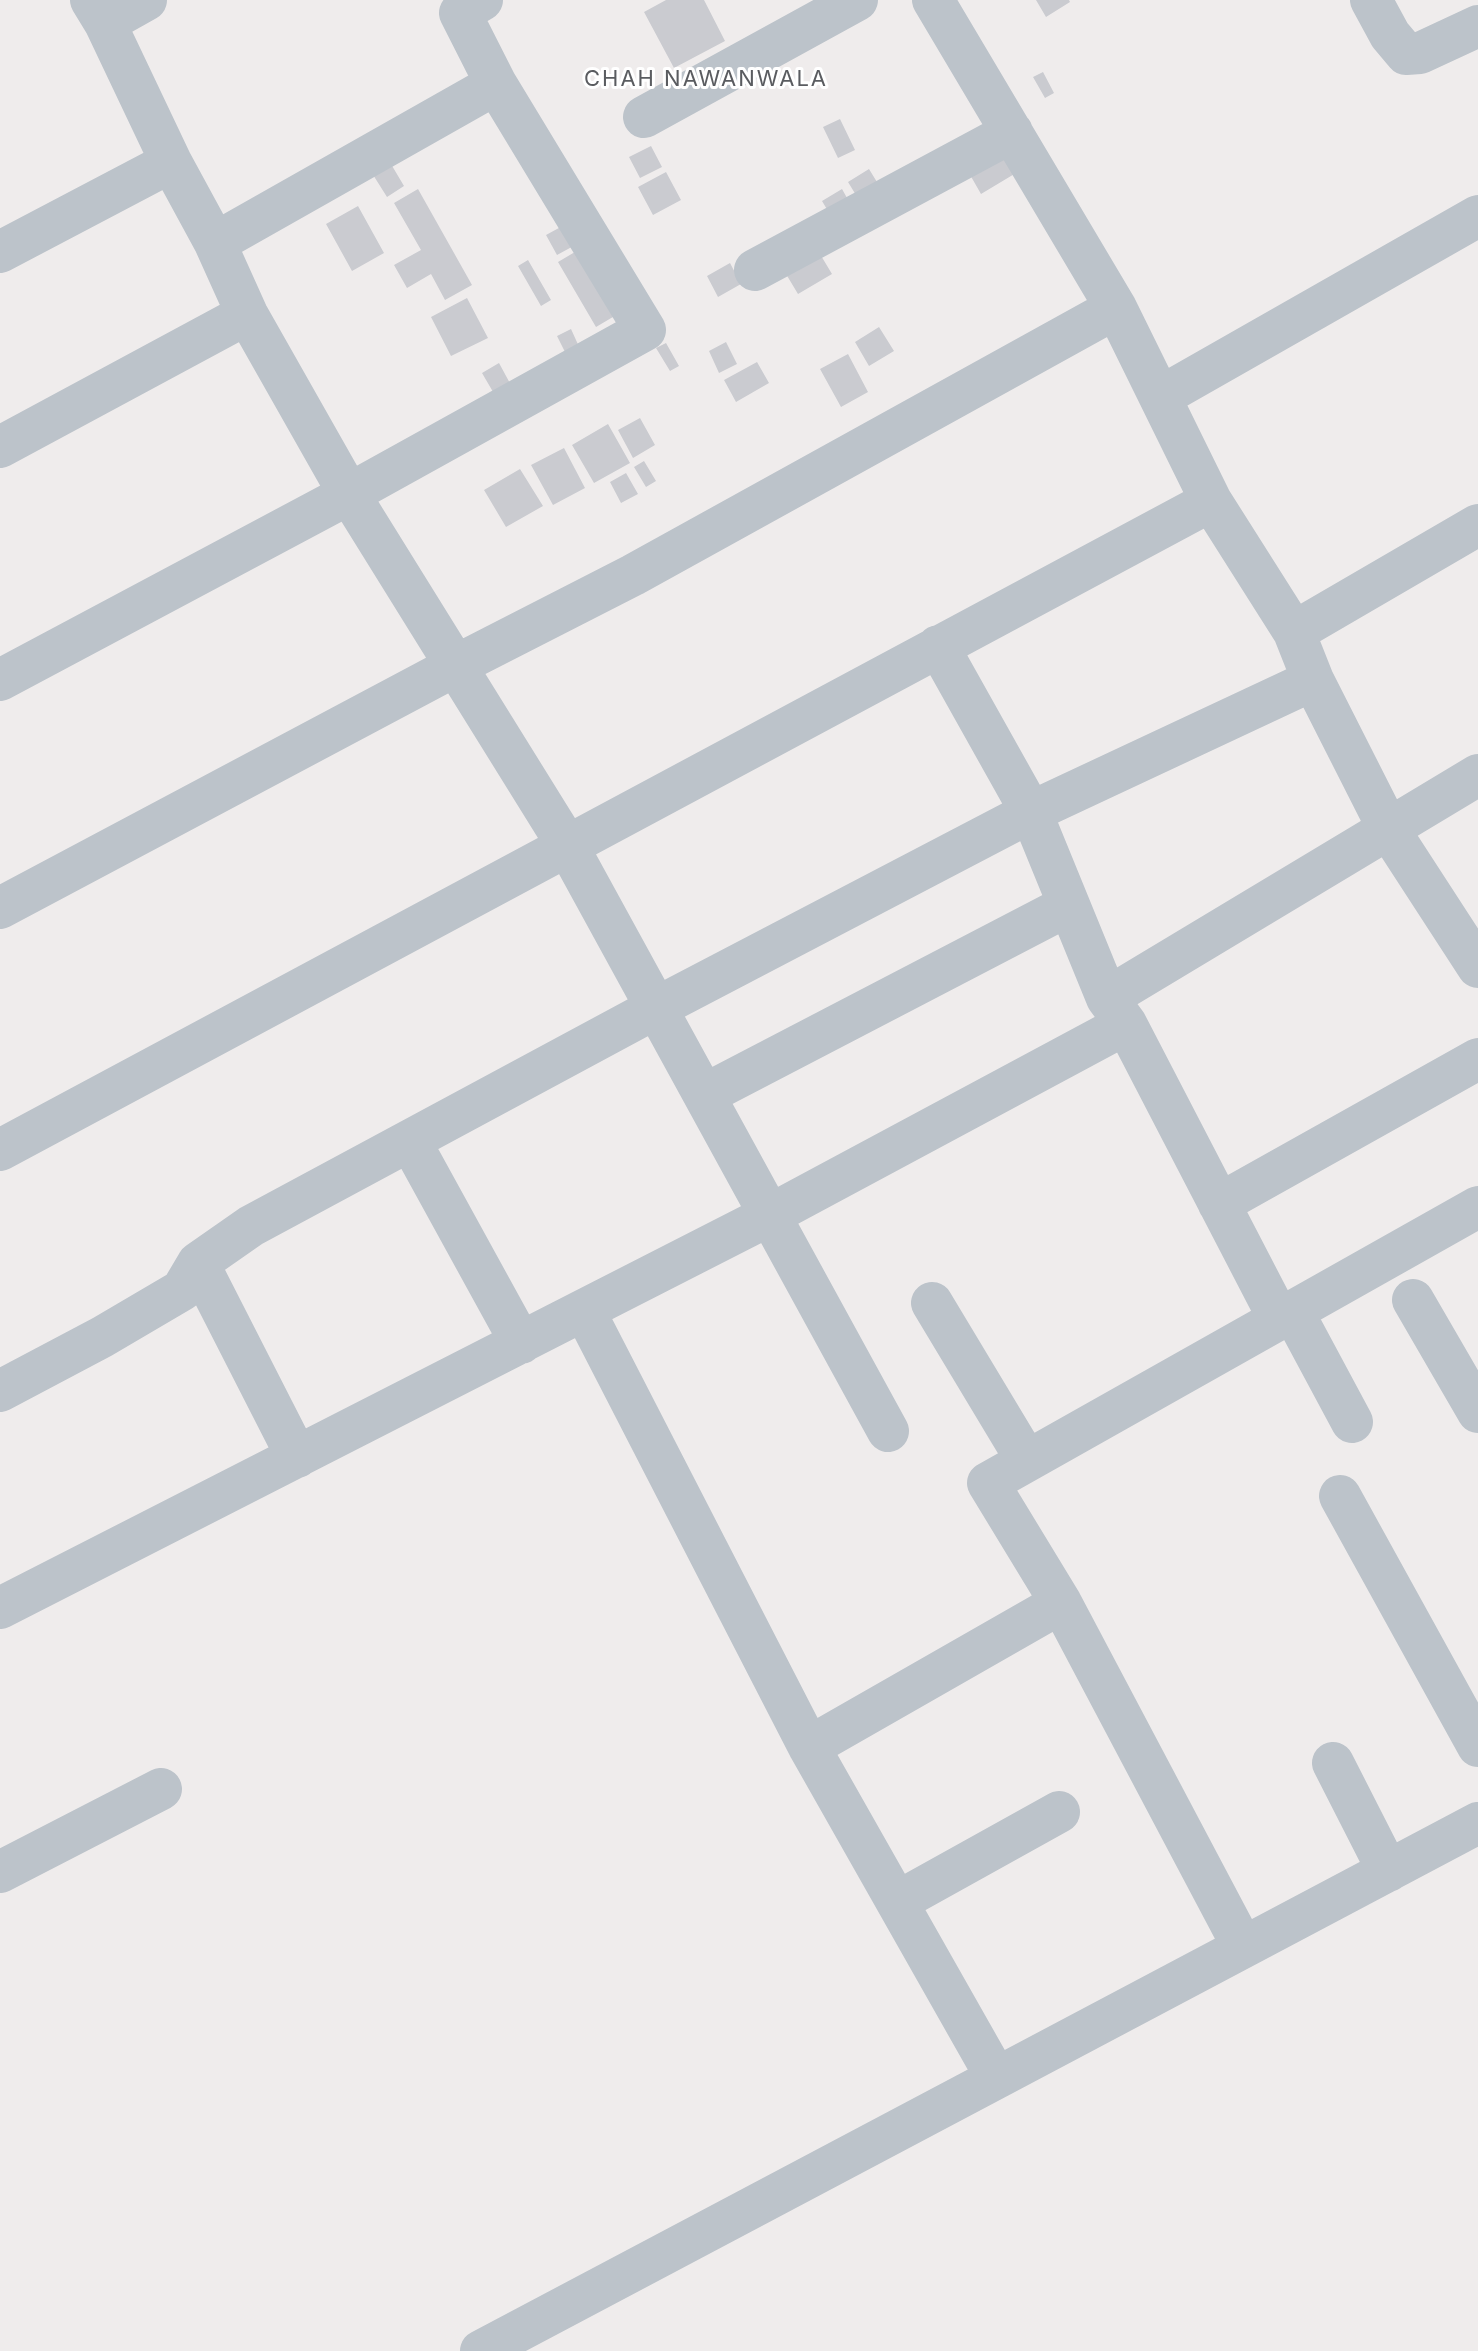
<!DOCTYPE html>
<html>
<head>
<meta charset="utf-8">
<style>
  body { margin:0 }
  canvas { display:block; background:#efecec }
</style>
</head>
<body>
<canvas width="1478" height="2351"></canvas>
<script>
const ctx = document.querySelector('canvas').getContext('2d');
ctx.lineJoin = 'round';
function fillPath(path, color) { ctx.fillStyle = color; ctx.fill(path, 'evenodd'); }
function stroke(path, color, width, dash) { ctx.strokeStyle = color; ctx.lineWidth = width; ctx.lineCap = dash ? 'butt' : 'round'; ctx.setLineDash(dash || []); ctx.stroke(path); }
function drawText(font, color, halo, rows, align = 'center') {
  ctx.font = font + ' Inter,sans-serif'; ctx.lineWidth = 6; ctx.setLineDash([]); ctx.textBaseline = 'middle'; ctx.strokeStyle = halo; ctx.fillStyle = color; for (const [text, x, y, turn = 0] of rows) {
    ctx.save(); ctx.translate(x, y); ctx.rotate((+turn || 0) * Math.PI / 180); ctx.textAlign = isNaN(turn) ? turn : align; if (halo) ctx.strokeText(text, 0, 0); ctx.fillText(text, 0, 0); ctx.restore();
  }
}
fillPath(new Path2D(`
  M 666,0 L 704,0 L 725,41 L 674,68 L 644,12 Z
  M 1036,0 L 1069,0 L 1070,2 L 1046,17 Z
  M 1043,72 L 1054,93 L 1045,98 L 1033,77 Z
  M 840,119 L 855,150 L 838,158 L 823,127 Z
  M 651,146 L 662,167 L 640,178 L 629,157 Z
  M 1004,153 L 1016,173 L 981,194 L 969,173 Z
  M 388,159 L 404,186 L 387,197 L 370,170 Z
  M 869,169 L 880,187 L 859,200 L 848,182 Z
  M 666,172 L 681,200 L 653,215 L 638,187 Z
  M 418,189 L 472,285 L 445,300 L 431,274 L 407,288 L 394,265 L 421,250 L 394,203 Z
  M 842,189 L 851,205 L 831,216 L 822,201 Z
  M 358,206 L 384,253 L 352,271 L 326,224 Z
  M 568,223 L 579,243 L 557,255 L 546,235 Z
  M 580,249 L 618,314 L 596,327 L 558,262 Z
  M 817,249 L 832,274 L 798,294 L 783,269 Z
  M 528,260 L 551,300 L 541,306 L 518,266 Z
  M 730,263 L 741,284 L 718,297 L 707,276 Z
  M 467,298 L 488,338 L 451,356 L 431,317 Z
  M 879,327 L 894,351 L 869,366 L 855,342 Z
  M 571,329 L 581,351 L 568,358 L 557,336 Z
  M 726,342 L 737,364 L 719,373 L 709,351 Z
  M 666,343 L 679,366 L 670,371 L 656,348 Z
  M 848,354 L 868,392 L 841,407 L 820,369 Z
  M 757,362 L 769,383 L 736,402 L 724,380 Z
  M 499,363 L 512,387 L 496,397 L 482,373 Z
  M 640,418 L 655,445 L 633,458 L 618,430 Z
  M 608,424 L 630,463 L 594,483 L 572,445 Z
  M 564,448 L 585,488 L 553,505 L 531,465 Z
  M 644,461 L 656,481 L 646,487 L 634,467 Z
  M 520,469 L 543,506 L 506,527 L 484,490 Z
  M 626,473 L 638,494 L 621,503 L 610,482 Z`), '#cacbd0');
stroke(new Path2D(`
  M 91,0 L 105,23 L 171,162 L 215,243 L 247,314 L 349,494 L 567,845 L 888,1431
  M 933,0 L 1116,308 L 1211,501 L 1294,632 L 1313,680 L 1389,830 L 1478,967
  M 1371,0 L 1390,35 L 1406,54 L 1420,53 L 1478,26
  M 105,23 L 146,0
  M 644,117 L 857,0
  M 215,243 L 496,84
  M 0,252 L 171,162
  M 755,270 L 1012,132
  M 1160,397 L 1478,216
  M 0,447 L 247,314
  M 1294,632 L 1478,525
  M 938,646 L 1031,812 L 1107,998 L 1126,1024 L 1279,1319
  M 0,680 L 349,494 L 645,330 L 496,84 L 460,13 L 482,0
  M 0,908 L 457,665 L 633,575 L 1116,308
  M 1107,998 L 1478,775
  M 704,1095 L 1069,905
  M 410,1141 L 521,1343
  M 0,1150 L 1211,501
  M 1219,1204 L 1478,1059
  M 198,1263 L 297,1457
  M 1413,1300 L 1478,1412
  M 932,1303 L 1027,1461
  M 584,1310 L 809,1747 L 996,2077
  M 1293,1312 L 1352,1422
  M 0,1391 L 102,1337 L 182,1290 L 198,1263 L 251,1226 L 656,1008 L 1031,812 L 1313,680
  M 1340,1496 L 1478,1746
  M 0,1608 L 770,1215 L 1126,1024
  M 809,1747 L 1061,1603
  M 1333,1763 L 1388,1871
  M 0,1872 L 161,1789
  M 897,1902 L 1059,1812
  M 1243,1947 L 1061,1603 L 988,1483 L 1478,1207
  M 481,2351 L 1478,1823`), '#bcc3ca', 42);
ctx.letterSpacing = '2px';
drawText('22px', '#5a5c60', '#fff', [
  ["CHAH NAWANWALA",706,79]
]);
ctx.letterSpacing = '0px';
</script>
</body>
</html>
